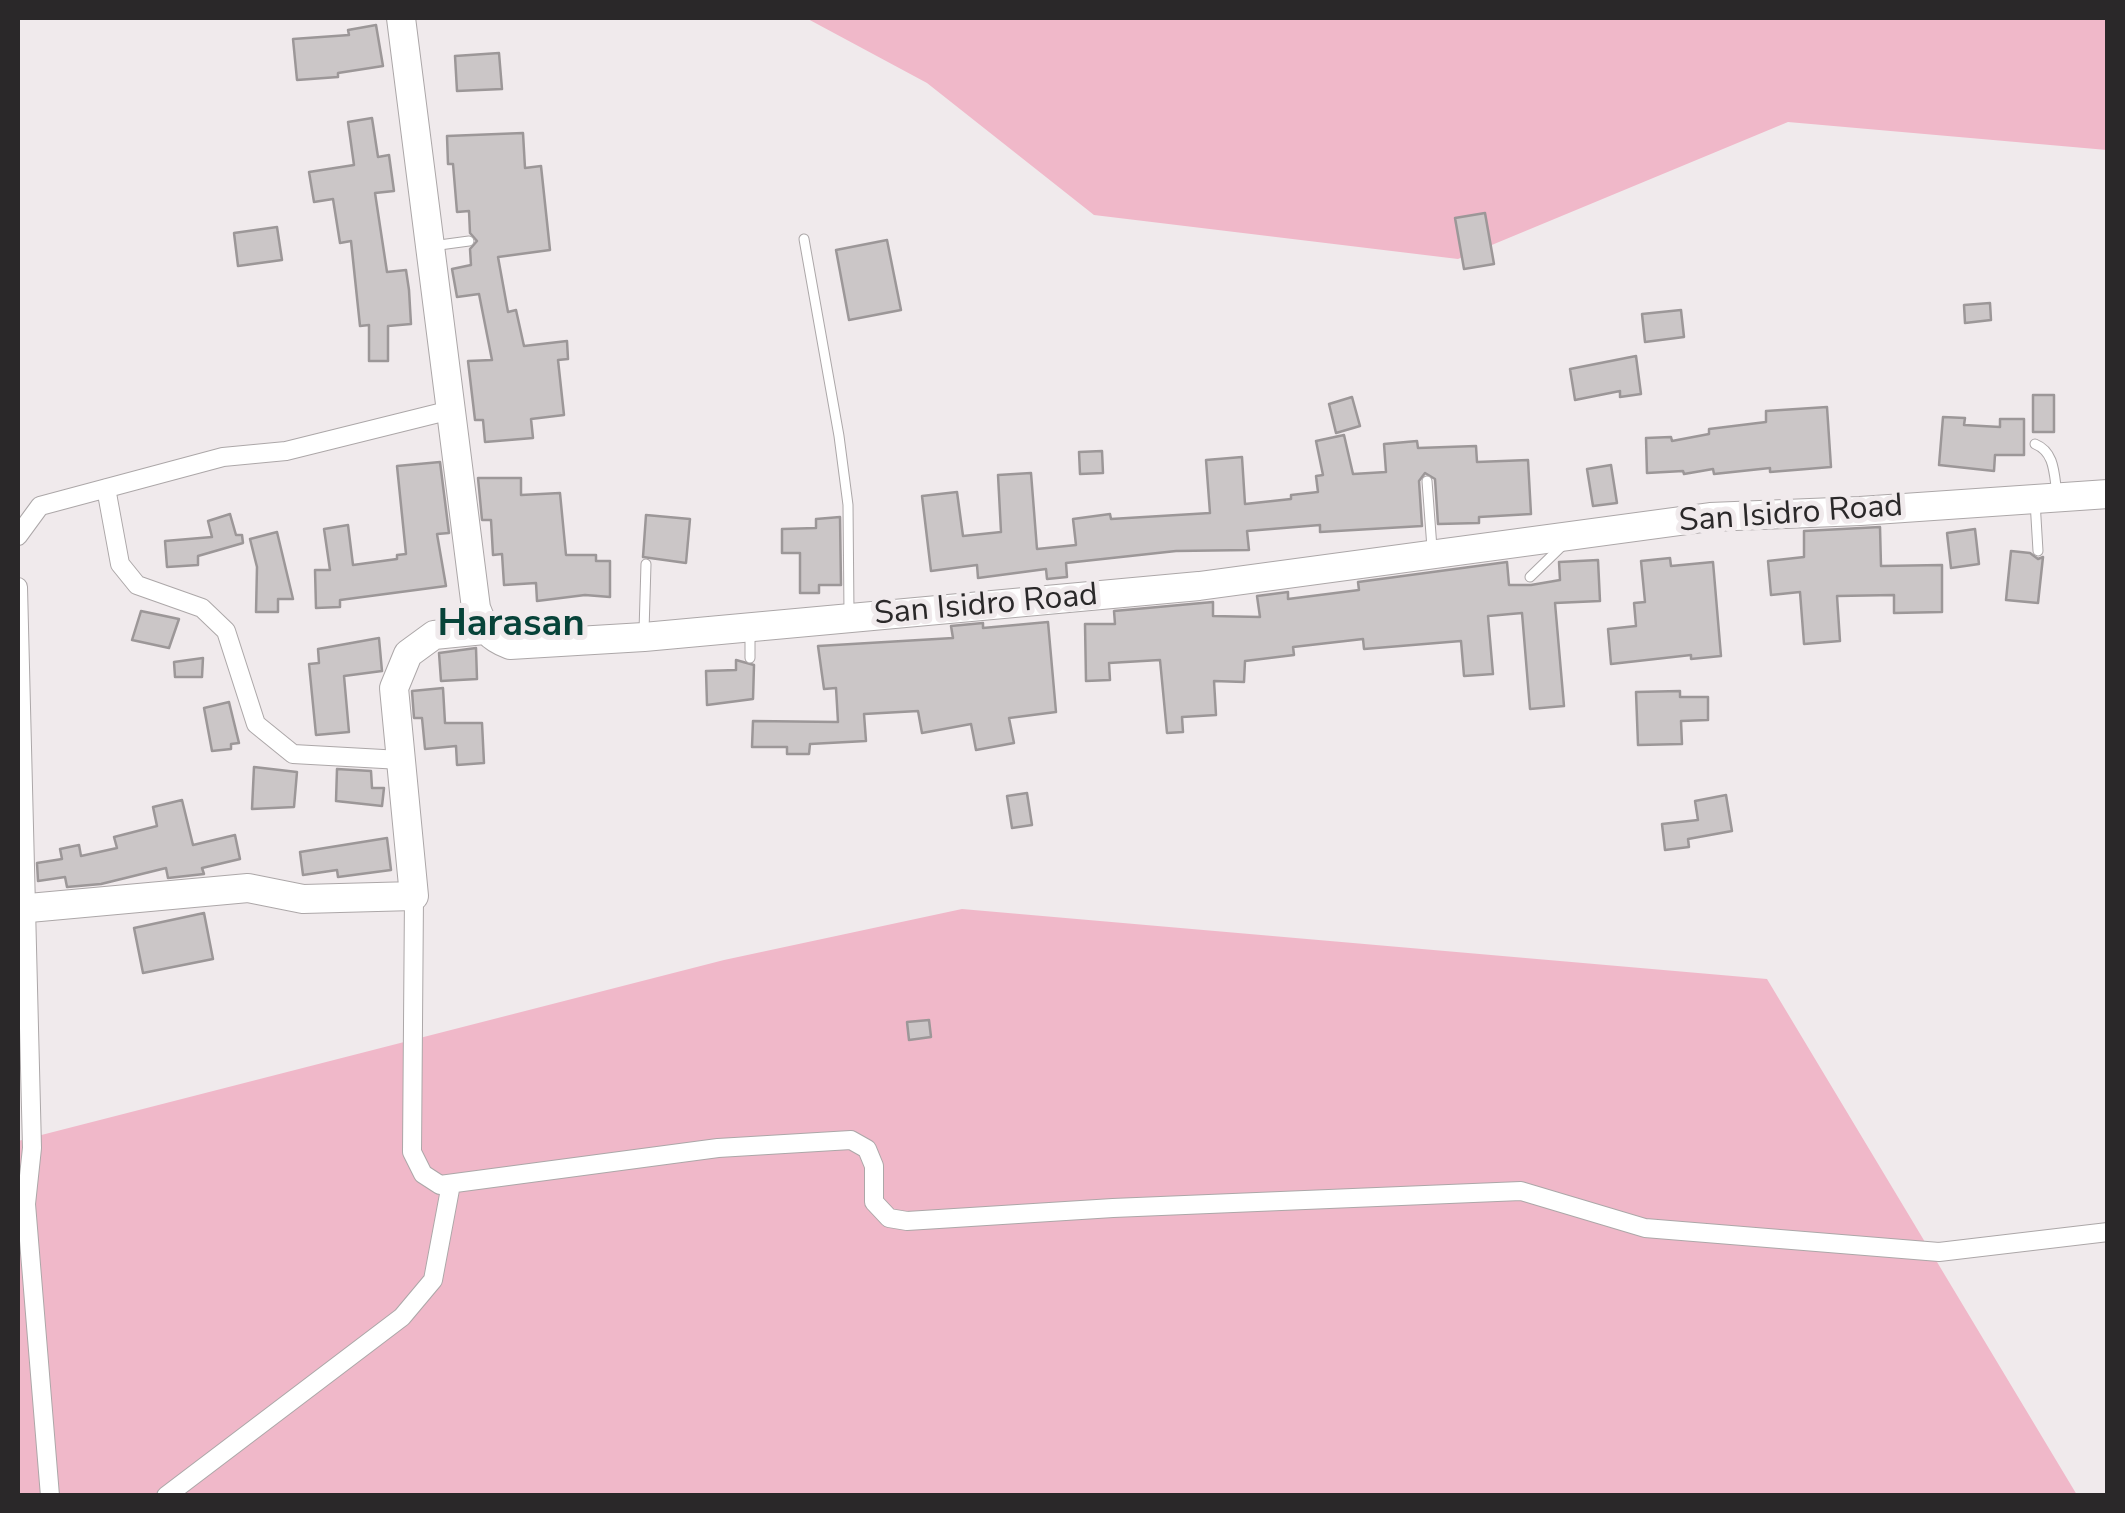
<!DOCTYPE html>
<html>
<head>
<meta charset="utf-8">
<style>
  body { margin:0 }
  #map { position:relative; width:2125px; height:1513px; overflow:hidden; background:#f0eaec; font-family:"Nunito Sans",sans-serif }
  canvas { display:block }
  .frame { position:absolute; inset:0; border:20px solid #2a2829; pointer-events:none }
</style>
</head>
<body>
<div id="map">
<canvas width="2125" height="1513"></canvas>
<div class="frame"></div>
</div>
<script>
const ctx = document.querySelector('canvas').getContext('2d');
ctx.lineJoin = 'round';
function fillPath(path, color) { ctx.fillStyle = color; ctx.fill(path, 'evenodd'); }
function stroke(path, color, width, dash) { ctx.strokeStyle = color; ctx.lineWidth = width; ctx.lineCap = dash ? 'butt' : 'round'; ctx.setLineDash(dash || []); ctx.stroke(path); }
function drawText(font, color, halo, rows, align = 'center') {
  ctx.font = font + ' "Nunito Sans",sans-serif'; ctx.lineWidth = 10; ctx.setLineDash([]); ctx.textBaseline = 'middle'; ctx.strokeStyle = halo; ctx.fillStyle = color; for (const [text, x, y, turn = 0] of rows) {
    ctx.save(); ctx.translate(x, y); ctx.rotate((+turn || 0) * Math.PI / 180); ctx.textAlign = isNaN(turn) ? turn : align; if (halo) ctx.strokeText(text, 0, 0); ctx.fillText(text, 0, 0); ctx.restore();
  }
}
fillPath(new Path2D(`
  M 806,18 L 2107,18 L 2107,150 L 1788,122 L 1458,259 L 1094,215 L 927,83 Z
  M 962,909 L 1767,979 L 2077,1495 L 18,1496 L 18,1141 L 724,960 Z`), '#f0b8c9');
const building = new Path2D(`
  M 376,25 L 383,66 L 338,73 L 338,77 L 297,80 L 293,39 L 349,35 L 348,30 Z
  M 499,53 L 502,89 L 457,91 L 455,56 Z
  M 372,118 L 378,157 L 389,155 L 394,191 L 375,193 L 387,272 L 406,270 L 409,290 L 411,324 L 388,326 L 388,361 L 369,361 L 369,325 L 360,326 L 351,241 L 340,243 L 333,199 L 314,202 L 309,172 L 354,165 L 348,122 Z
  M 523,133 L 525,168 L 541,166 L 550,250 L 498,257 L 508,312 L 516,310 L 524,346 L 567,341 L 568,359 L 558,360 L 564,415 L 531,419 L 533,438 L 485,442 L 483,420 L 475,420 L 468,361 L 492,360 L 479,294 L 457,297 L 452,269 L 471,265 L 470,249 L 477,241 L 470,233 L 469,211 L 457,212 L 453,164 L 448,164 L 447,136 Z
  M 1485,213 L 1494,264 L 1464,269 L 1455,218 Z
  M 277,227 L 282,260 L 238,266 L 234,233 Z
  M 887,240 L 901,310 L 849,320 L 836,250 Z
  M 1990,303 L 1991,320 L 1965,323 L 1964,305 Z
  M 1681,310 L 1684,337 L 1645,342 L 1642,314 Z
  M 1636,356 L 1641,394 L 1620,397 L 1620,391 L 1575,400 L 1570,369 Z
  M 2033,395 L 2054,395 L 2054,432 L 2033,432 Z
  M 1352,397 L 1360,426 L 1336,433 L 1329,404 Z
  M 1827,407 L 1831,467 L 1770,472 L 1770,468 L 1714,474 L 1713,469 L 1684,474 L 1683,471 L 1647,473 L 1646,438 L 1671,437 L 1672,441 L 1709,434 L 1709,429 L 1766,422 L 1766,411 Z
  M 1943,417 L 1965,418 L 1964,425 L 2000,427 L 2000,419 L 2024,419 L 2024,455 L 1995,455 L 1994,471 L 1939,465 Z
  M 1344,435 L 1353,474 L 1386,472 L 1384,444 L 1417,441 L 1418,448 L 1476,446 L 1477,462 L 1528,460 L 1531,514 L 1479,517 L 1479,523 L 1438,524 L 1435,479 L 1425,473 L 1419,481 L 1422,526 L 1320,532 L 1320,525 L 1247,531 L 1249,550 L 1176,551 L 1066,563 L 1067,577 L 1047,579 L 1046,569 L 978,578 L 977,565 L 931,571 L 922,496 L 957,492 L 963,536 L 1001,532 L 998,475 L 1031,473 L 1037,549 L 1076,545 L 1073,519 L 1110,514 L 1111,519 L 1210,513 L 1206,460 L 1242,457 L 1245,504 L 1291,499 L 1291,495 L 1318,492 L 1316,476 L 1323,475 L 1316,441 Z
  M 1102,451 L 1103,473 L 1080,474 L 1079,452 Z
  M 440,462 L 449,533 L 437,534 L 446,586 L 340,600 L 340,607 L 316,608 L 315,570 L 330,570 L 324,529 L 348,525 L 353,565 L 397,559 L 397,555 L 406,554 L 397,466 Z
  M 1611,465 L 1617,503 L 1593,506 L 1587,469 Z
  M 478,478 L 521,478 L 521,495 L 560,493 L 566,555 L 596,555 L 596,561 L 610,561 L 610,597 L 585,595 L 537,601 L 536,583 L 504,585 L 502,554 L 493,555 L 491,520 L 482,520 Z
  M 230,514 L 236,535 L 242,535 L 243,543 L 198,556 L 198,565 L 167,567 L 165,541 L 212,537 L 208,521 Z
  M 646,515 L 690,519 L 686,563 L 643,557 Z
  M 840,517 L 841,585 L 819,585 L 819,593 L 800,593 L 800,553 L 782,553 L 782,529 L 816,528 L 816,519 Z
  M 1880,527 L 1881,566 L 1942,565 L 1942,612 L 1894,613 L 1894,595 L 1837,596 L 1840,641 L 1804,644 L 1800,592 L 1771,595 L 1768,561 L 1804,557 L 1804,531 Z
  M 1975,529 L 1979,564 L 1951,568 L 1947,533 Z
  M 277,532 L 293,599 L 278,599 L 278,612 L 256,612 L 257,567 L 250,539 Z
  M 2011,551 L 2030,553 L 2038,559 L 2043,557 L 2038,603 L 2006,600 Z
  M 1670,558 L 1671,566 L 1713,562 L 1721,656 L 1691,659 L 1691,655 L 1611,664 L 1608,629 L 1636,626 L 1634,603 L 1645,602 L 1641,561 Z
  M 1598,560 L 1600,601 L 1555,603 L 1564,706 L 1530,709 L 1522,613 L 1488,616 L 1493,674 L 1464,676 L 1461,641 L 1364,649 L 1363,639 L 1293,647 L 1294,655 L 1245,661 L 1244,682 L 1214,681 L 1216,715 L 1182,717 L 1183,732 L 1167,733 L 1160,660 L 1109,663 L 1110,680 L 1086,681 L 1085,624 L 1115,624 L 1114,611 L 1213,602 L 1213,616 L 1260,617 L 1257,596 L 1288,592 L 1288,599 L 1359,590 L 1358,582 L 1507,562 L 1509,585 L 1531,585 L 1560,580 L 1559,562 Z
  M 141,611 L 179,619 L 169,648 L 132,640 Z
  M 1048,622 L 1056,712 L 1009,718 L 1014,743 L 976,750 L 971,724 L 922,733 L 918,711 L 864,714 L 866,741 L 810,744 L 809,754 L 787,754 L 787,747 L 752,747 L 753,721 L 838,722 L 836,688 L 824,689 L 818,646 L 953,638 L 951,626 L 983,623 L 983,628 Z
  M 379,638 L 382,671 L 344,676 L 349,732 L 316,735 L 309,664 L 319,663 L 318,649 Z
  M 476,648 L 477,679 L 441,681 L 439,653 Z
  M 203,658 L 202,677 L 175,677 L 174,662 Z
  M 736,660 L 754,665 L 753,699 L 707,705 L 706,671 L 736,670 Z
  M 443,688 L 445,723 L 482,723 L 484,763 L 457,765 L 456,746 L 425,749 L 422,718 L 414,718 L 412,691 Z
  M 1680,691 L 1680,697 L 1708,697 L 1708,720 L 1681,721 L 1682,744 L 1638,745 L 1636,692 Z
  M 229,702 L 239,743 L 231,744 L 231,749 L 212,751 L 204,708 Z
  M 254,767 L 297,772 L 294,807 L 252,809 Z
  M 337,769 L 371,771 L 372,788 L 384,788 L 382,806 L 336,801 Z
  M 1027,793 L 1032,825 L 1012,828 L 1007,796 Z
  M 1726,795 L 1732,831 L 1688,839 L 1689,847 L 1665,850 L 1662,824 L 1698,820 L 1695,801 Z
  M 182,800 L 193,845 L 235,835 L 240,859 L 202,868 L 204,874 L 168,878 L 166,868 L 101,884 L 67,887 L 65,877 L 38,881 L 37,863 L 62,859 L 60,849 L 79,845 L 81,856 L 117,848 L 114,837 L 157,826 L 153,807 Z
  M 387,838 L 391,870 L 338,877 L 337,870 L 303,875 L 300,852 Z
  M 204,913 L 213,959 L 143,973 L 134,928 Z
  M 929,1020 L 931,1037 L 909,1040 L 907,1022 Z`);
fillPath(building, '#cbc6c7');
stroke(building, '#9c9798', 2.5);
const lane = new Path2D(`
  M 804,239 L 839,436 L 848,505 L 849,613
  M 432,246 L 469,241
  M 2035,444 C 2055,452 2054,474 2057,494
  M 1427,481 L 1432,548
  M 2035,501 L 2038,551
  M 1530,577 L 1563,545
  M 644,631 L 646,564
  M 750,658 L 750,631`);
const street = new Path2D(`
  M 106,488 L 120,564 L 137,585 L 202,608 L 226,631 L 256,724 L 293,754 L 401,760
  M 18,536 L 40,506 L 223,457 L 286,451 L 451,410
  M 18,587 L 32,1148 L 26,1204 L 50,1496
  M 414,896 L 412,1152 L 423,1174 L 440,1185 L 718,1148 L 851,1140 L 867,1149 L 874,1166 L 874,1202 L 889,1218 L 907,1221 L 1113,1208 L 1521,1191 L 1645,1228 L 1939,1252 L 2108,1232
  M 166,1496 L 402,1317 L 433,1280 L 451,1184`);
const secondary = new Path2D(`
  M 401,18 L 476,608 C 484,629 489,637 510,645 L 644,637 L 1199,586 L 1710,517 L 1860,511 L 2108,494
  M 18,909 L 248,888 L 303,899 L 414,896 L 394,688 L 408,654 L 434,635 L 484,630`);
stroke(lane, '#aca7a8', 11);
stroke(street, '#aca7a8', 20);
stroke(secondary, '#aca7a8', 30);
stroke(lane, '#fff', 9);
stroke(street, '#fff', 18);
stroke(secondary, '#fff', 28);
drawText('32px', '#2a2829', '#f0eaec', [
  ["San Isidro Road",1791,515,-4],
  ["San Isidro Road",986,606,-5]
]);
drawText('bold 38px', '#074339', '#f0eaec', [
  ["Harasan",511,626]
]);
</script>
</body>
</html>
